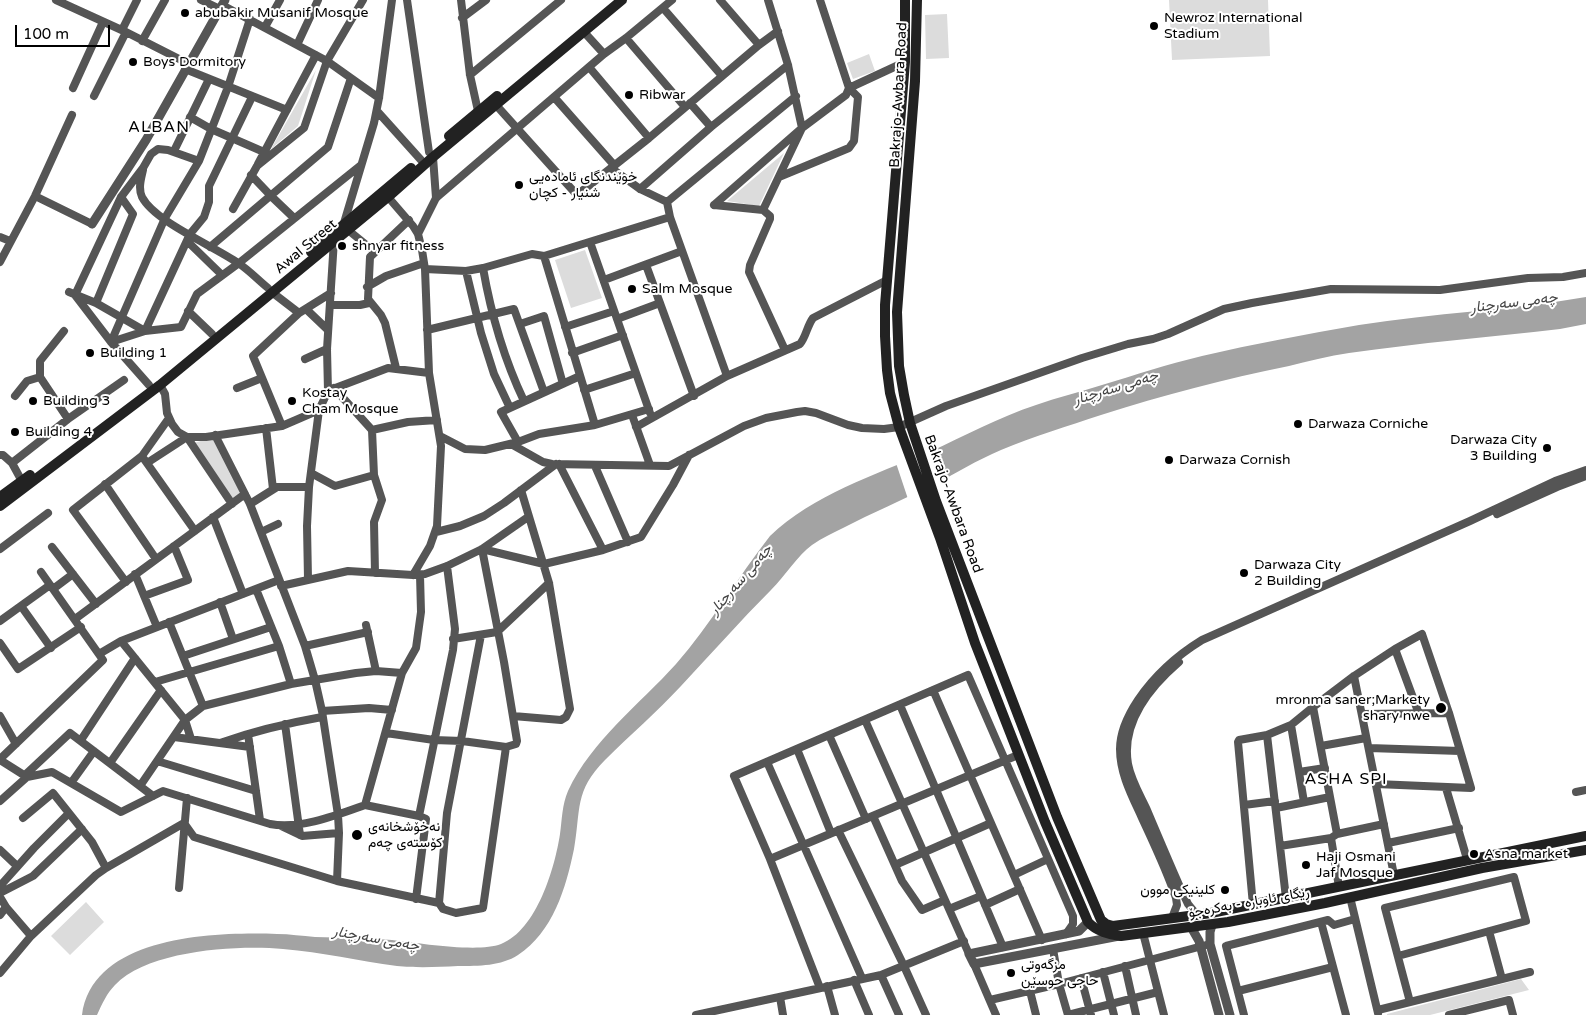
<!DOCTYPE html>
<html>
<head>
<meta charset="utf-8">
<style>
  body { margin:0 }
  #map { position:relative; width:1586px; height:1015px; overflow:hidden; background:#fff; font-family:"Varela Round",sans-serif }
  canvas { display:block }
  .scale { position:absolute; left:15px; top:25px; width:95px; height:22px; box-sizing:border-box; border:2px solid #000; border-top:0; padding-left:6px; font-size:15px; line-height:18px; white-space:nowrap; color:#000; -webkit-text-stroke:4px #fff; paint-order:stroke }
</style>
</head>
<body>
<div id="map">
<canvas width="1586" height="1015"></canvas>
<div class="scale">100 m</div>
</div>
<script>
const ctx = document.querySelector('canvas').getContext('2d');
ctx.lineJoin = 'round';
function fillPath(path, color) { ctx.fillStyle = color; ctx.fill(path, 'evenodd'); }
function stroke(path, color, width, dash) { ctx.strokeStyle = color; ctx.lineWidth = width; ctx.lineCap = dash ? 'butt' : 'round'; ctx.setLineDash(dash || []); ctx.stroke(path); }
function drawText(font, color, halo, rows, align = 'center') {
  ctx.font = font + ' "Varela Round",Vazirmatn,sans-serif'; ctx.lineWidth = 4; ctx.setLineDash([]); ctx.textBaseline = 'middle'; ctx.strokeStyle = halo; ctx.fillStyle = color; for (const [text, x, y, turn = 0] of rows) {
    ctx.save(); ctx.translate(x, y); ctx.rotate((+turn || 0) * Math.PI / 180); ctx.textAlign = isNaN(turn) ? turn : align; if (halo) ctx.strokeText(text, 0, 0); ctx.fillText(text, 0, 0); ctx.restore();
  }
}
fillPath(new Path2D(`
  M 1169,0 L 1268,0 L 1270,56 L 1172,60 Z
  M 947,14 L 949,58 L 926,59 L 925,15 Z
  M 869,54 L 875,71 L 853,79 L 847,63 Z
  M 316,70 L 298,126 L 271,149 Z
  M 784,153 L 759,206 L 727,201 Z
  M 585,250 L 602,298 L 571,308 L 555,260 Z
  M 214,437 L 242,493 L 233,501 L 194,443 Z
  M 86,902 L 104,922 L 70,955 L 51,936 Z
  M 1521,979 L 1529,990 L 1430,1015 L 1387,1015 L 1387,1014 Z`), '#dcdcdc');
fillPath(new Path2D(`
  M 1586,297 L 1586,324 L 1560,329 C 1490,337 1419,343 1349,353 C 1329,356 1309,361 1289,366 C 1225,379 1163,395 1101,415 C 1068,426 1034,436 1001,450 C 977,460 955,474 931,486 C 902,500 872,513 843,528 C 833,533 822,538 812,545 C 798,555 785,576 771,590 C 740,621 711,654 681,686 C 657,712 630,735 605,760 C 574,791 581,810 574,849 C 566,888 553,932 518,955 C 501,966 479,966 458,966 C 438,967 417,968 397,966 C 359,961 322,952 283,949 C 237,945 149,950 115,985 C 107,993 102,1004 97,1015 L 82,1015 C 93,935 215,932 277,934 C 290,934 302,936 315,937 C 341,938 366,938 392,940 C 419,943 478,953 501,944 C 537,930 555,867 560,834 C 562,819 562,805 568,791 C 592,740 639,705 676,664 C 711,624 737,578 770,536 C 813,495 874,475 929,452 C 965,436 999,417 1036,405 C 1058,397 1080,392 1102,385 C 1135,375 1168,364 1202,356 C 1254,344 1306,334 1359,325 C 1434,313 1511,310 1586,297 Z`), '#a3a3a3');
fillPath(new Path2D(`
  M 931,448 L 945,482 L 908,499 L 896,463 Z`), '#fff');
stroke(new Path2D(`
  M 56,0 L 126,32 L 189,64
  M 201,0 L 220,9
  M 407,0 L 429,152
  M 461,0 L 470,75 L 478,111
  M 720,0 L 759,45
  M 222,5 L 327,61 L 379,98
  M 663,8 L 722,76
  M 462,18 L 486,0
  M 265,27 L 280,0
  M 122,30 L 137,0
  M 584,32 L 604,54
  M 626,38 L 685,107
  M 142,41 L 165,0
  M 297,45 L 318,0
  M 589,67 L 649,138
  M 185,69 L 287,110
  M 470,75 L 561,0
  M 73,88 L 103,22
  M 94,96 L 126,32
  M 554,97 L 614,165
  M 690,103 L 711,127
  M 496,105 L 577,195 L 649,138 L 759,45 L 778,31
  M 377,111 L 421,160
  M 190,117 L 211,129 L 264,152
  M 174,151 L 209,79
  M 433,157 L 436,198
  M 258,164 L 316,55
  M 611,168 L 640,189 L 667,202
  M 143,170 C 141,179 138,188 142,197 C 155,222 214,246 238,263 C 249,270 258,280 268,288
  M 251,175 L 271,196 L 294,218
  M 779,177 L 849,148 L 854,141 L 858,97 L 849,88 L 820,0
  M 640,189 L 711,127 L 788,65
  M 35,196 L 92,224
  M 388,197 L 413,226 L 418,234 L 422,250 L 425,269 L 429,373 L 441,446 L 437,526 L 430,546 L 413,575
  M 667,202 L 670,217 L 727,376
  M 667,202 L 796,96
  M 714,205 L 763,210 L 802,128 L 788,65 L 768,0
  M 714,205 L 802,128 L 846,95 L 849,88 L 905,62
  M 233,209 L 257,166 L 304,128 L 327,61 L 363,0
  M 763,210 L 770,216 L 770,219 L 750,265 L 749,272 L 785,350
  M 344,223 L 374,123 L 379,98 L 392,0
  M 348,230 L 375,252
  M 418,234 L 436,198 L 604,54 L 626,38 L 672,0
  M 0,237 L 10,241
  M 187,241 L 222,275
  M 590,242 L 650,413
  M 210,247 L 328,147 L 351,78
  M 544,256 L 595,425
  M 0,262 L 35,196 L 72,115
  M 646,265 L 694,396
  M 483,268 C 491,314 504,359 524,401
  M 425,269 L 466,271 L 483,268 L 532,254 L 544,256 L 670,217
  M 466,271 L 481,333 L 494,374 L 510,408
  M 604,280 L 682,251
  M 367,287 L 386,276 L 424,263
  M 69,292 L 96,303 L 145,331 L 181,327 L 197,294 L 239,263 L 361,165
  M 273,293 L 299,313
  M 96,303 L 133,214 L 121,197
  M 330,305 L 360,305 L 369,303
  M 306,309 L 328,330
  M 188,311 L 212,334
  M 617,319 L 660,303
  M 520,324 L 544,316 L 563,384
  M 565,327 L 614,311
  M 427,330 L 514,309 L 544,392
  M 64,331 L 40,361 L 40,377 L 68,419
  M 111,342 L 165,218 L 199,161 L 228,87 L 250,19
  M 111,342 L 145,331 L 190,234 L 204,217 L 209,202 L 209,186 L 252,97
  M 572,353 L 623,335
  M 305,359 L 327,349
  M 396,368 L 385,323 L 381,315 L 368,299 L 370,257 L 409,220
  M 149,385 L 111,342 L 75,295 L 121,197 L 143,168 L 151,154 L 158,149 L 168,150 L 199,161
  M 160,385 L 165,394 L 167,413 L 172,424 L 178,432 L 187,437 L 206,437 L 282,426 L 319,410
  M 237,388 L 262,378
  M 334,388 L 372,430 L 374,475 L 382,500 L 374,522 L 375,573
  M 330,390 L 388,368 L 429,373
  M 584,390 L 636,373
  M 15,396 L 27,381 L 40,377
  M 632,415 L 650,465
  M 282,426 L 253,356 L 299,313 L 331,293
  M 636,427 L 727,376 L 800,344 C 806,337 807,326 813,318 L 887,280
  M 266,428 L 273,489
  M 372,430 L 408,422 L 437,420
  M 215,435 L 250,504 L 305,646 L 315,680 L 322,711 L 338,815 L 339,833 L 337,881
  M 440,436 L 465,449 L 485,450 L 518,442 L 539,434 L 595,425 L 649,409
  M 518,442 L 501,412 L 580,376
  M 511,444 L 543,462 L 552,464 L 669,466 L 744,426 L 766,418 L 797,412 L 805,411 L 816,413 L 848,425 L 862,428 L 884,429 L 899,427 L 946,406 L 1082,358 L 1128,344 L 1153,339 L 1168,334 L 1224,309 L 1252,303 L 1331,289 L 1440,290 L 1528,278 L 1563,277 L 1586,273
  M 0,455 L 3,455 L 12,463 L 24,485
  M 144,459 L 195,531
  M 12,463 L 68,419 L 124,380
  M 147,463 L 187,437 L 232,504
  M 559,464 L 603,550
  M 595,466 L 628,542
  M 311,473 L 335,486 L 374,475
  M 105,484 L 156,559
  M 250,504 L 277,487 L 309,487
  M 1497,514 L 1557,487 L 1586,476
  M 213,517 L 243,594
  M 261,532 L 278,524
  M 436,532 L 460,526 L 484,516 L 504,503 L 556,464
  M 52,547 L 96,604
  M 0,549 L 48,513
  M 135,574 L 157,627
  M 308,579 L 307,526 L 309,487 L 319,410 L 328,391 L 327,349 L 334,240
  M 126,582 L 73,510 L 142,456 L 169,418
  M 281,586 L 348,571 L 413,575 L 425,574 L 447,566 L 482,549 L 528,517
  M 53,589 L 73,574
  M 256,589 L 279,646 L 291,684
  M 144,596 L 188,580 L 174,546
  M 220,602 L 233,639
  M 21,606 L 51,648
  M 75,619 L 245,494
  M 0,621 L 50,585
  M 169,622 L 203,706
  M 366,625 L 376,671
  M 453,639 L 497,632 L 549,583
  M 121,641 L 185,720 L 191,739
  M 0,643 L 18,669 L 81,627
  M 305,646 L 368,632
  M 1395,649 L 1419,714
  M 99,654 L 121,641 L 279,580
  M 183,656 L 271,627
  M 1179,662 C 1150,687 1121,723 1128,764 C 1131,780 1140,795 1147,810 C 1158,836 1169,862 1180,887 L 1188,904 L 1197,915
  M 1354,676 L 1394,875
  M 155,682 L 279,646
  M 933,690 L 1042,940
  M 900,705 L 1003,947
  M 1313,707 L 1337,834 L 1331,838 L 1339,887
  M 322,711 L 369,708 L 392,710
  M 1362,714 L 1449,713
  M 0,716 L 16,744
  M 513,716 L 561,720 L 566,717 L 570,709 L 549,583 L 521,490
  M 865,720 L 969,954
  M 285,724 L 300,835
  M 1291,725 L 1304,802
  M 386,733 L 434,740 L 462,741 L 506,747 L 516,744 L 517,741 L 504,662 L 482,549 L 544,564 L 603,550 L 641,537 L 673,485 L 689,455
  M 248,734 L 260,820
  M 829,735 L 866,819
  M 1267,735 L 1286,898
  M 174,737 L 250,747
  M 81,740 L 135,658
  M 220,743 C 254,731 288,723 322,717
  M 1321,746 L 1366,738
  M 1369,748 L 1460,751
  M 797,749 L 831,833
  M 0,759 L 103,660 L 41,572
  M 0,760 L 27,777 L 52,772 L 121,812 L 163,791 L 270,824 C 299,830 337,815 365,805 L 402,673 L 416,648 L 421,612 L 420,575
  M 157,761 L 256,791
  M 767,762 L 862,978
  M 110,763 L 161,690
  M 1299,772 L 1325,768
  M 24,776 L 70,733 L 153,796
  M 71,783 L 94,751
  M 140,786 L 185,720 L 203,706 L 291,684 L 356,673 L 376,671 L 402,673
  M 1446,788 L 1467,859
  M 1576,792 L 1586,790
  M 0,801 L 27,777
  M 365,805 L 419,816 L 426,819 L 416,899
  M 1244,805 L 1275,801
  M 1276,808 L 1330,797
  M 419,816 L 453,650 L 455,629 L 447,566
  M 873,816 L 902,881 L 922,910 L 945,900
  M 23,818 L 53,793 L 92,842 L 106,868
  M 281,826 L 302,836 L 339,833
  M 838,830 L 904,966 L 926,1015
  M 1337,834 L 1384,824
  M 1388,843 L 1459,828
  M 1280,846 L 1331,838
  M 0,850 L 17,866
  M 770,859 L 1018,755
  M 895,865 L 991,823
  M 1014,875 L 1048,859
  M 0,886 L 34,848 L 69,813
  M 179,888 L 187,798
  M 0,893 L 33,876 L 82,829
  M 0,897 L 6,907 L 31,936
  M 1350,897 L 1378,1013
  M 439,903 L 443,909 L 456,913 L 483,908 L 506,747
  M 985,905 L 1020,889
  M 1253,905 L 1238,742 L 1239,740 L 1267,735 L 1291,725 L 1313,707 L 1354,676 L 1395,649 L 1422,634 L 1449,713 L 1471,788 L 1376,784
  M 949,909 L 981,896
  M 0,915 L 6,907
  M 1172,918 L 1177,905 L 1176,898 C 1167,871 1154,844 1142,818 C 1132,796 1120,774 1120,749 C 1120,731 1128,715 1138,700 C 1155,675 1176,656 1202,640 L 1470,521 L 1555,481 L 1586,470
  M 1321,922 L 1346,1015
  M 1489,931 L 1502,979
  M 1143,933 L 1164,1015
  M 1053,949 L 1059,984 L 1068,1015 L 1158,992
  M 1398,956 L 1526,921 L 1514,877 L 1385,908 L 1410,1002
  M 974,964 L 996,1015
  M 1125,966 L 1136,1015
  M 1103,972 L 1114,1015
  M 0,973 L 31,936 L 96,875 L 106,868 L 184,823 L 194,837 L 337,881 L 439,903 L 447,813 L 481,635
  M 881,975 L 899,1015
  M 1081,978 L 1091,1015
  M 854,980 L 869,1015
  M 827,986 L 835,1015
  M 820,988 L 770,859 L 734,776 L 968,675 L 1073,916 L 1073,924 L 1066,934
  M 1030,991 L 1036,1015
  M 1238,991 L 1333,967
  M 780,997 L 783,1015
  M 990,1000 L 1059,984 L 1210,944
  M 1378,1010 L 1530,972
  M 696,1015 L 881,975 L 964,941
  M 1244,1015 L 1226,946 L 1328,920 L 1334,925 L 1355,919
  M 1449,1015 L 1509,1000 L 1513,1015`), '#555', 8);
stroke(new Path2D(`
  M 92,224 L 146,140 L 225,0
  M 1088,922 L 1079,931 L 969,954 L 974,964 L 1119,936
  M 1212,925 L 1210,932 L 1210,944 L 1230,1015
  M 1191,927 L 1199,941 L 1219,1015`), '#555', 9);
stroke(new Path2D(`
  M 905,0 L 905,62 L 885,305 L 885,336 L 887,370 L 890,393 L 899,427 L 940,538 L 975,643 L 1045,822 L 1088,922 C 1097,932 1109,934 1121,936 L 1228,922 L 1325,903 L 1482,868 L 1586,850
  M 917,0 L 915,81 L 897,312 L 899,366 L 904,395 L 910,423 L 936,501 L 1057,817 L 1101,920 L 1106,924 L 1113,926 L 1211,913 L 1586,836
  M 449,136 L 497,96
  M 311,252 L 411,168
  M 0,497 L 30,475
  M 0,506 L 160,385 L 388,197 L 433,157 L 622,0`), '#222', 10);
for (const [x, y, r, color] of [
  [185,13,5,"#000"],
  [1154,26,5,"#000"],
  [133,62,5,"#000"],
  [629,95,5,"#000"],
  [519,185,5,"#000"],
  [342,246,5,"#000"],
  [632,289,5,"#000"],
  [90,353,5,"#000"],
  [33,401,5,"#000"],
  [292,401,5,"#000"],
  [1298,424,5,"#000"],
  [15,432,5,"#000"],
  [1547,448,5,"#000"],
  [1169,460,5,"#000"],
  [1244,573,5,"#000"],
  [1441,708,6,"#000"],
  [357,835,6,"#000"],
  [1474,854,5,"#000"],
  [1306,865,5,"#000"],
  [1225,890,5,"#000"],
  [1011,973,5,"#000"]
]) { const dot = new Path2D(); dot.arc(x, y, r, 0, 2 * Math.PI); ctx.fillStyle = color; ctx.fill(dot); stroke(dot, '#fff', 2); }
drawText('14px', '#000', '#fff', [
  ["abubakir Musanif Mosque",195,13],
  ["Newroz International",1164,18],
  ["Stadium",1164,34],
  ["Boys Dormitory",143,62],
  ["Ribwar",639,95],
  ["خوێندنگای ئامادەیی",529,177],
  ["شنیار - کچان",529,193],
  ["shnyar fitness",352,246],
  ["Salm Mosque",642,289],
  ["Building 1",100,353],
  ["Kostay",302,393],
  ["Cham Mosque",302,409],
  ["Building 3",43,401],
  ["Darwaza Corniche",1308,424],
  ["Building 4",25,432],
  ["Darwaza City",1537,440,"right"],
  ["3 Building",1537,456,"right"],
  ["Darwaza Cornish",1179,460],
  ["Darwaza City",1254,565],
  ["2 Building",1254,581],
  ["mronma saner;Markety",1430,700,"right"],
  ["shary nwe",1430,716,"right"],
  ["نەخۆشخانەی",368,827],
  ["کۆستەی چەم",368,843],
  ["Asna market",1484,854],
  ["Haji Osmani",1316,857],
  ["Jaf Mosque",1316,873],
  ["کلینیکی موون",1215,890,"right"],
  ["مزگەوتی",1021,965],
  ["حاجی حوسێن",1021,981]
], 'left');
drawText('14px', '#000', '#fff', [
  ["Bakrajo-Awbara Road",899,95,-87],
  ["Awal Street",306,247,-40],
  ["Bakrajo-Awbara Road",953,504,70],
  ["ڕێگای ئاوبارە - بەکرەجۆ",1249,903,-10]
]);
drawText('italic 15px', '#444', '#fff', [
  ["چەمی سەرچنار",1514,303,-7],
  ["چەمی سەرچنار",1116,388,-17],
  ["چەمی سەرچنار",741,580,-49],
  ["چەمی سەرچنار",376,939,10]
]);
ctx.letterSpacing = '1px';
drawText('16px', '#000', '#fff', [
  ["ALBAN",159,128],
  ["ASHA SPI",1346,780]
]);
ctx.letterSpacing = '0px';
</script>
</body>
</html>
